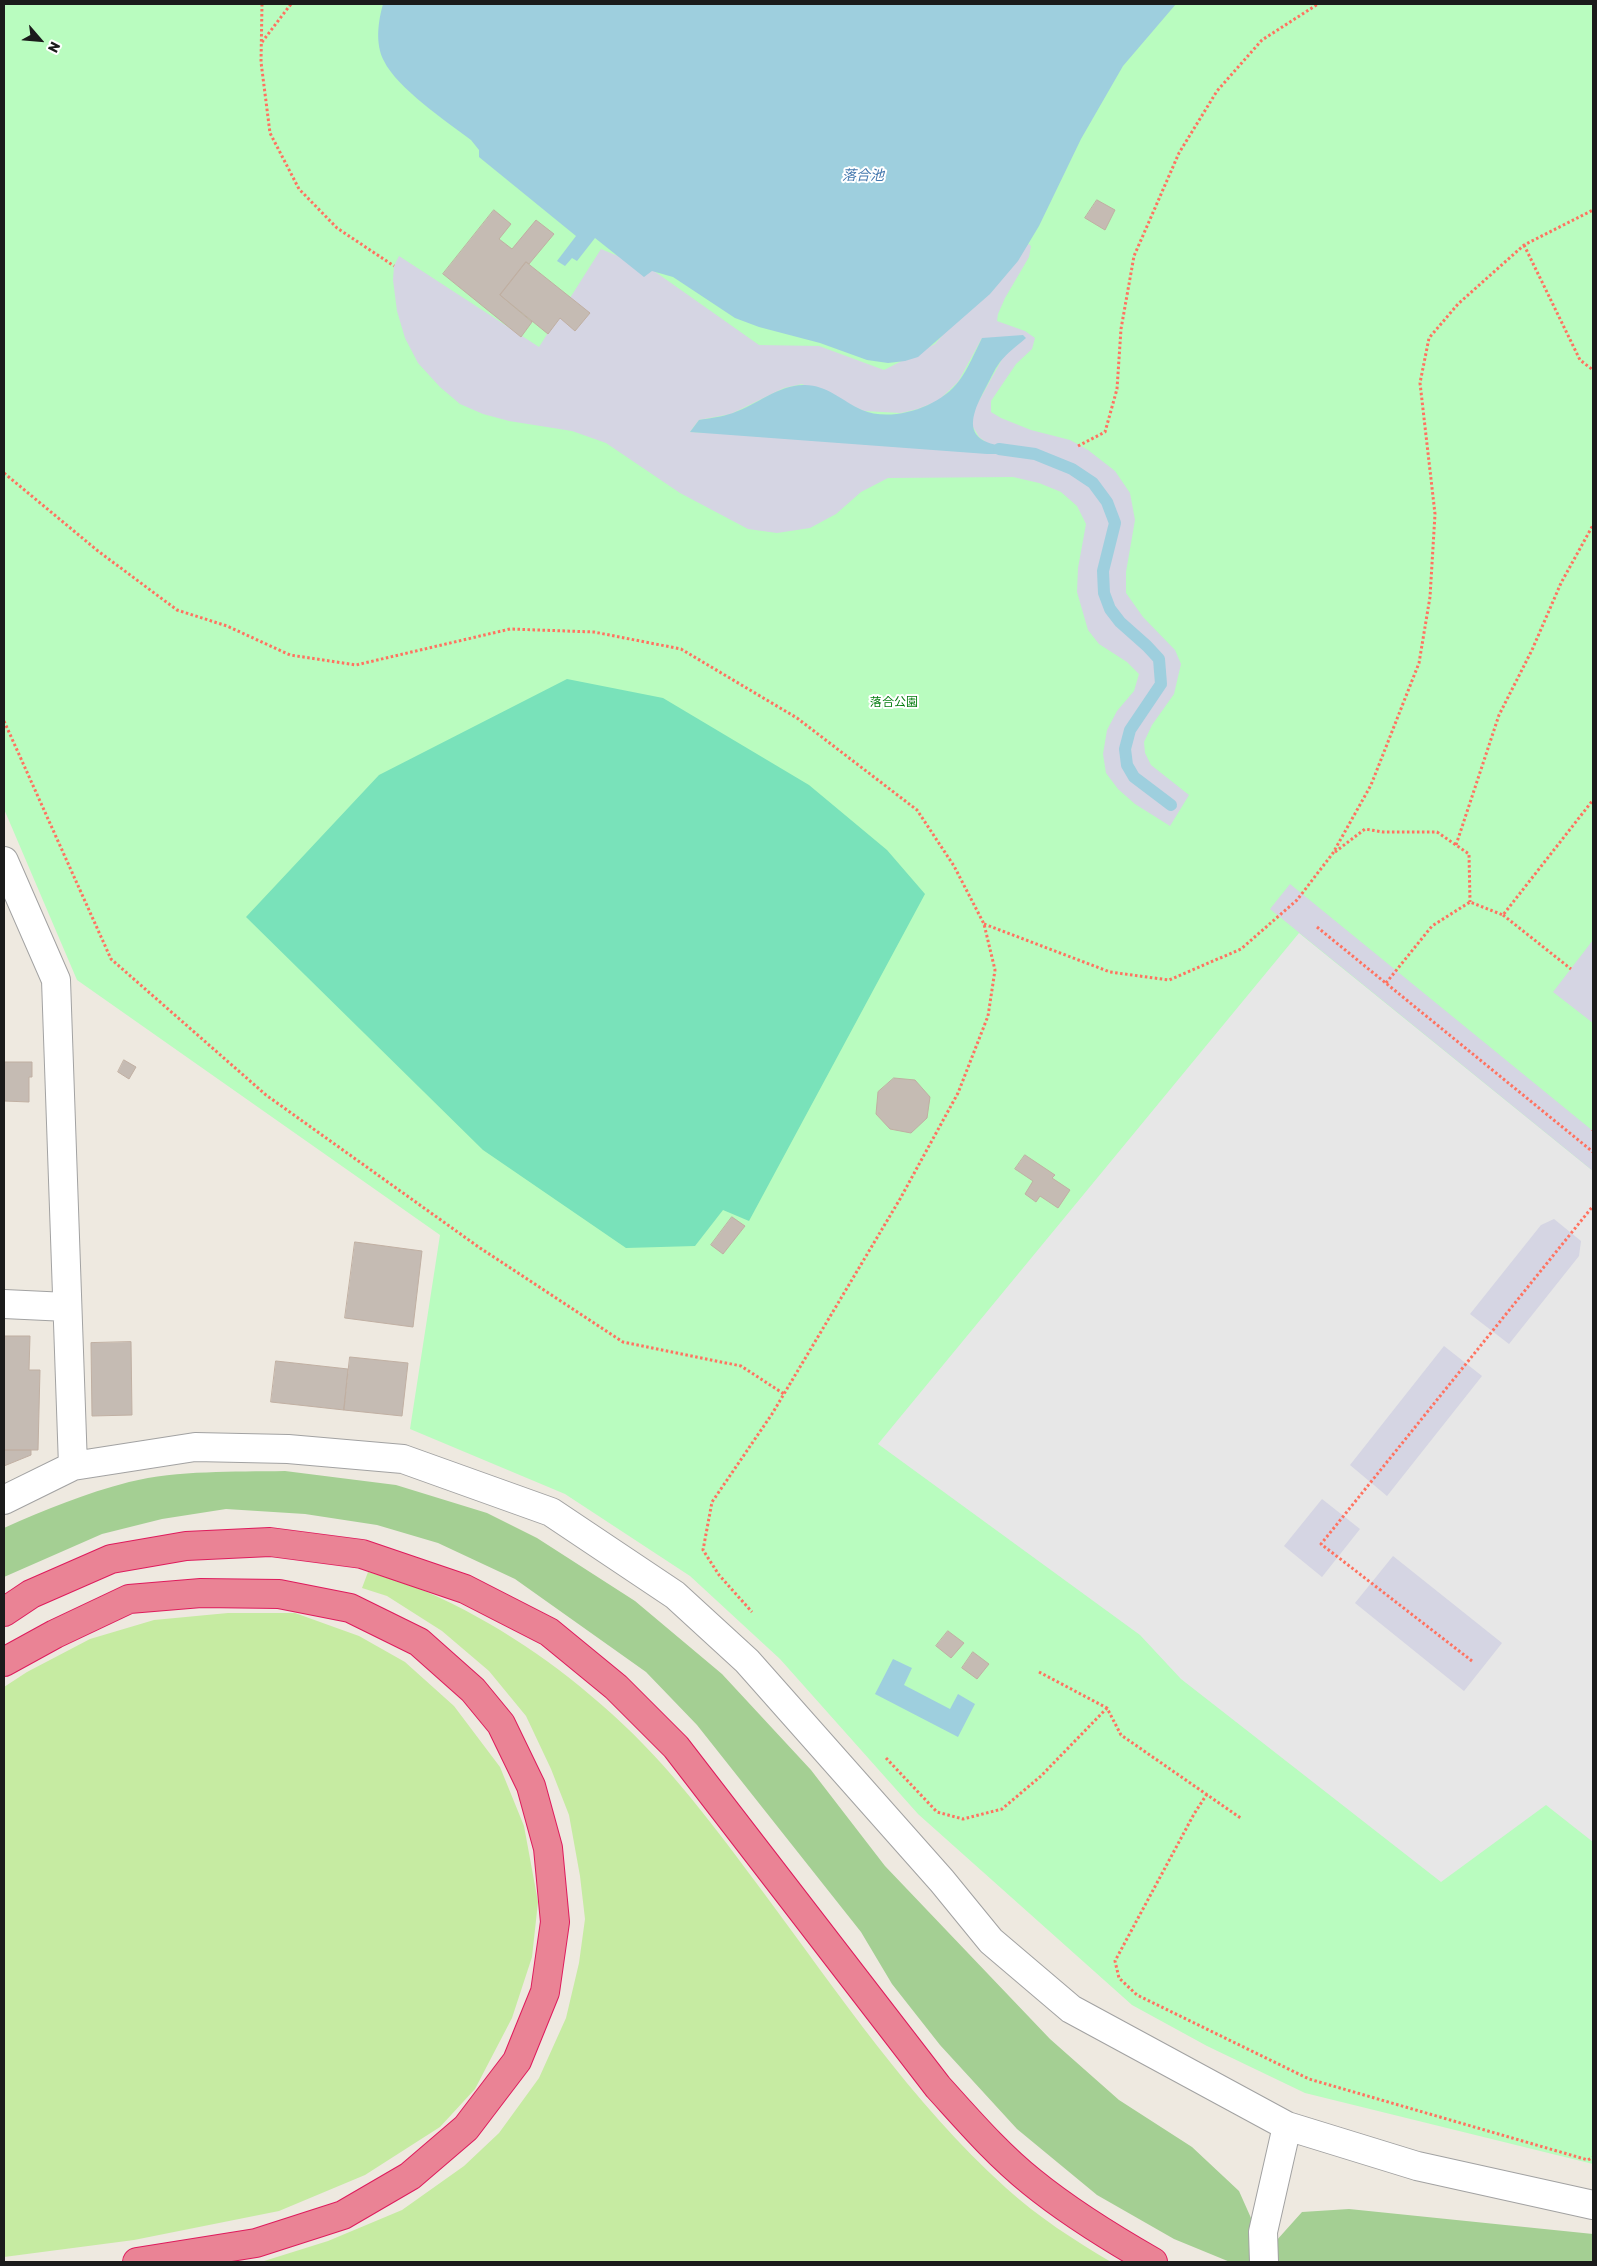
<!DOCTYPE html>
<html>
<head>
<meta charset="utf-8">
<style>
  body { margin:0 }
  #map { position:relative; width:1597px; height:2266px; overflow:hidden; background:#eee9e0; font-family:Rubik,sans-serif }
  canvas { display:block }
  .frame { position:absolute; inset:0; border:5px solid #1b1b1b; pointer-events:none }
  .north { position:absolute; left:15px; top:15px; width:50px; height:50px; -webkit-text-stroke:4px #fff; paint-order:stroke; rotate:117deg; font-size:14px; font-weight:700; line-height:20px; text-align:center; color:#1b1b1b }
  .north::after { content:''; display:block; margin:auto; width:18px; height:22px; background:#1b1b1b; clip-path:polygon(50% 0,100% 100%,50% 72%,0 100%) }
</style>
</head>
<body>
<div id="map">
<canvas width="1597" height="2266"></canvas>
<div class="frame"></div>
<div class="north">N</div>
</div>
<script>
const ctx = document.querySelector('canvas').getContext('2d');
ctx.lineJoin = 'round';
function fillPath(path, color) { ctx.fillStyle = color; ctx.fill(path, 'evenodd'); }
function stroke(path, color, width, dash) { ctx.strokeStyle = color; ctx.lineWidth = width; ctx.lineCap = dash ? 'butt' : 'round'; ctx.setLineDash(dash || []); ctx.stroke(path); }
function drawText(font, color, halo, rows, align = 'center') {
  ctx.font = font + ' Rubik,"Noto Sans JP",sans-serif'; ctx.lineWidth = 4; ctx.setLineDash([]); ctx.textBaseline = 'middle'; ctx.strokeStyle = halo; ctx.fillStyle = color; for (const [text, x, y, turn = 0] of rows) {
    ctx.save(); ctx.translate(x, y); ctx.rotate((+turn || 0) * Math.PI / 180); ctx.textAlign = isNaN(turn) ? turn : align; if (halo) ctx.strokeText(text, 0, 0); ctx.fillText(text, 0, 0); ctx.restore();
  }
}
fillPath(new Path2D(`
  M 368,1572 C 388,1578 408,1584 427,1592 C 495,1622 557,1664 612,1714 C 670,1766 717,1830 763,1892 C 839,1994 911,2102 1006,2188 C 1038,2217 1074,2240 1111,2262 L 261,2262 L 328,2241 L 402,2210 L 464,2166 L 499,2133 L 539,2078 L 566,2018 L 579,1963 L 585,1919 L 580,1876 L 569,1815 L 551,1769 L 526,1716 L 489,1671 L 442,1631 L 387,1596 L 362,1588 Z
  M 228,1613 L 295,1613 L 359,1636 L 405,1662 L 454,1706 L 500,1767 L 524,1826 L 538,1902 L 532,1957 L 512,2018 L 475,2089 L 440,2127 L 365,2175 L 279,2211 L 134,2240 L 4,2257 L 4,1687 L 27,1672 L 90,1639 L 154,1620 Z`), '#c6eba2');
fillPath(new Path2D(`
  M 285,1471 L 396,1485 L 487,1513 L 537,1538 L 635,1601 L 722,1674 L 811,1770 L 885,1866 L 1050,2039 L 1119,2100 L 1192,2147 L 1239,2191 L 1251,2218 L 1251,2262 L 1230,2262 L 1174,2239 L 1097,2195 L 1017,2129 L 940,2045 L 892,1984 L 861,1932 L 697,1725 L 646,1672 L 515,1579 L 438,1543 L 377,1525 L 305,1514 L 226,1509 L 162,1519 L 102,1534 L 4,1577 L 4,1528 C 44,1510 86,1493 129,1482 C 179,1470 233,1472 285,1471 Z
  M 1349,2209 L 1593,2234 L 1593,2262 L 1277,2262 L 1276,2241 L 1302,2212 Z`), '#a4cf93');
fillPath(new Path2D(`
  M 4,4 L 1593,4 L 1593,2164 L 1305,2093 L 1207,2046 L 1132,2005 L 918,1814 L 780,1659 L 690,1576 L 565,1494 L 410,1429 L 440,1235 L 77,980 L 4,809 Z`), '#b9fcbf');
fillPath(new Path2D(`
  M 567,679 L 663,698 L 809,785 L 887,850 L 925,894 L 749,1221 L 723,1210 L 695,1246 L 626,1248 L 483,1150 L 246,917 L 379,775 Z`), '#79e2ba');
fillPath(new Path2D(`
  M 1299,933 L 1593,1171 L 1593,1842 L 1546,1805 L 1441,1882 L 1181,1679 L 1140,1635 L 878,1444 Z`), '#e7e7e7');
fillPath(new Path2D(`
  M 1023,240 L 1031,246 L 1029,257 L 1005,298 L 998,314 L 997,321 L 1025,331 L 1035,338 L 1032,349 L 1016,364 L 991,401 L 991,412 L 1001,418 L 1031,430 L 1070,440 L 1088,450 L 1115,471 L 1130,493 L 1135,520 L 1126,572 L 1126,593 L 1143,617 L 1175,650 L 1181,664 L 1174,694 L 1152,725 L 1144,742 L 1145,753 L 1151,765 L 1189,795 L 1170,826 L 1135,804 L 1118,789 L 1106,773 L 1103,754 L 1107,730 L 1117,711 L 1134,691 L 1139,674 L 1127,662 L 1099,644 L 1088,630 L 1077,592 L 1078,568 L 1086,524 L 1077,506 L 1061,492 L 1039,483 L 1013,477 L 888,478 L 861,492 L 836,514 L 810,528 L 777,533 L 748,529 L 680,493 L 606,443 L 572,431 L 509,421 L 483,414 L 460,404 L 440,387 L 418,363 L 405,338 L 397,311 L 393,280 L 394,266 L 399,256 L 539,347 L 601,249 L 654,271 L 759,345 L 819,346 L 884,370 L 935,344 ZM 982,338 L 1001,361 L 976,406 L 972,419 L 973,427 L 979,437 L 987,443 L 997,446 L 1012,447 L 690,432 L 699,420 L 731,414 L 784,388 L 802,384 L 864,411 L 901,413 L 918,409 L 938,401 L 958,382 Z
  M 1290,884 L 1593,1131 L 1593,1171 L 1270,909 Z
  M 1593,940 L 1593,1023 L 1553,992 Z
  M 1554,1219 L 1581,1241 L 1579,1256 L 1509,1344 L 1470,1314 L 1541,1225 Z
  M 1444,1346 L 1482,1376 L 1387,1496 L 1350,1465 Z
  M 1322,1499 L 1360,1529 L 1322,1577 L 1284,1546 Z
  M 1393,1556 L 1502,1643 L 1464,1691 L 1355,1603 Z`), '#d5d5e3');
fillPath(new Path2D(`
  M 383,4 L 1176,4 L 1123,66 L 1081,139 L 1039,226 L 1018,261 L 990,294 L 918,357 L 905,361 L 888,363 L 867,360 L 820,343 L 759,327 L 735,318 L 673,277 L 652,271 L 644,277 L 595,238 L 577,261 L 572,258 L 565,266 L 557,261 L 576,236 L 479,157 L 479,150 L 471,140 C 446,121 397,88 384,61 C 375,44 378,22 383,4 Z
  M 1023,335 L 1026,338 C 1018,345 1007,353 1000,362 C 994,370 990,380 985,389 C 966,424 966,444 1012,447 L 1017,454 L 987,454 L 690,432 L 699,420 C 710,418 722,417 733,413 C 756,405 779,385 803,385 C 826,384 842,401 862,410 C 892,423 940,407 959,381 C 968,369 975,352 982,338 Z
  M 893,1659 L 912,1668 L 904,1685 L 950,1709 L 958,1694 L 975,1704 L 958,1737 L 875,1694 Z`), '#9ecfde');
stroke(new Path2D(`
  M 999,449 L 1035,454 L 1072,469 L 1093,483 L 1107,502 L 1115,523 L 1103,571 L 1104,593 L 1110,609 L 1120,622 L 1147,646 L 1159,659 L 1161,684 L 1130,730 L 1125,749 L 1127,765 L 1134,777 L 1171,805`), '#9ecfde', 12);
const building = new Path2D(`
  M 1097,200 L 1115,210 L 1105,230 L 1085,218 Z
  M 494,210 L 511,224 L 499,239 L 512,249 L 536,220 L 554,234 L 529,264 L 526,262 L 500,295 L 532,322 L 521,337 L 443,274 Z
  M 526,262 L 590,313 L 575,331 L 560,318 L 548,334 L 500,295 Z
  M 124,1060 L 136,1067 L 129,1079 L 118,1072 Z
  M 4,1062 L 32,1062 L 32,1077 L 29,1077 L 29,1102 L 4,1101 Z
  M 894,1078 L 915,1080 L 930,1097 L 927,1118 L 911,1133 L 890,1129 L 876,1114 L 878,1092 Z
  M 1025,1155 L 1055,1175 L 1052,1178 L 1070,1190 L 1058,1208 L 1040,1196 L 1036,1202 L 1025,1194 L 1033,1181 L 1015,1169 Z
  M 732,1217 L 745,1226 L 723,1254 L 711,1245 Z
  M 355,1242 L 422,1251 L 413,1327 L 345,1318 Z
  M 4,1336 L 30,1336 L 29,1370 L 40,1370 L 38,1450 L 4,1450 Z
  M 131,1342 L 132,1415 L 92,1416 L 91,1343 Z
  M 350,1357 L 408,1363 L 402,1416 L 344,1410 Z
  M 276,1361 L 348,1369 L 344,1410 L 271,1402 Z
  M 4,1450 L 31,1450 L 31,1455 L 4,1466 Z
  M 948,1631 L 964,1643 L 951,1658 L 936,1646 Z
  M 973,1652 L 989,1664 L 977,1679 L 962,1668 Z`);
fillPath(building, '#c5bbb3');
stroke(building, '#c0afa2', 1);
const street = new Path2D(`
  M 4,861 L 56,980 L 73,1466
  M 4,1304 L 67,1307
  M 4,1500 L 73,1466 L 195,1447 L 288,1449 L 403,1459 L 551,1512 L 675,1595 L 747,1661 L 942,1881 L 991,1941 L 1071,2009 L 1287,2126 L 1417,2166 L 1593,2205
  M 1264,2262 L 1263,2232 L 1287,2126`);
const highway = new Path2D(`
  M 4,1612 L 31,1594 L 111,1559 L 186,1546 L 270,1542 L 362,1554 L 465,1589 L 549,1632 L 616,1687 L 676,1747 L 938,2087 C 968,2120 997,2154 1032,2182 C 1070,2213 1111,2238 1153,2262
  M 4,1662 L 55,1634 L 129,1599 L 201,1593 L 279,1594 L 350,1608 L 419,1642 L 473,1690 L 501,1724 L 531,1786 L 548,1848 L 555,1922 L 545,1992 L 517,2061 L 466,2128 L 410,2176 L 343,2215 L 256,2243 L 137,2262`);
stroke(street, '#a2a2a2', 30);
stroke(highway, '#de1b5c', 30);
stroke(new Path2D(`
  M 262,4 L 261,62 L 270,133 L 299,189 L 337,228 L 394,266
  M 262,42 L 291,4
  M 1524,245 L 1580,360 L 1593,370
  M 1078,446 L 1105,432 L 1117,389 L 1121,329 L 1134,256 L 1179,153 L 1217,91 L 1262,40 L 1318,4
  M 4,473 L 98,551 L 177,610 L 227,626 L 290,655 L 356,665 L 510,629 L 594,632 L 681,649 L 797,718 L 917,810 L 954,866 L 984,924 L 995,970 L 988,1016 L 958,1093 L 900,1199 L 772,1414 L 712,1502 L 703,1550 L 719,1575 L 752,1612
  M 4,721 L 111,959 L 266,1095 L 480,1248 L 623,1342 L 741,1366 L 784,1394
  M 1456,845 L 1499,715 L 1532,650 L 1561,583 L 1593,525
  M 1335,852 L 1365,829 L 1383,832 L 1437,832 L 1469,854 L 1470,902
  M 1503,915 L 1571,969
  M 984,924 L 1110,972 L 1169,980 L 1241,949 L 1297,900 L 1333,853 L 1371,785 L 1419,663 L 1430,597 L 1435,514 L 1420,383 L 1429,338 L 1458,304 L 1524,245 L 1593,210
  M 1317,927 L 1593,1152
  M 1386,983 L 1432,926 L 1470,902 L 1503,915 L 1593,800
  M 1593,1131 L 1593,1130
  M 1472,1661 L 1321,1544 L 1593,1206
  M 1039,1672 L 1107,1708 L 1121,1735 L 1242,1819
  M 886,1758 L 937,1812 L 963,1819 L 1002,1809 L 1041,1776 L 1107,1708
  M 1207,1794 L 1194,1814 L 1115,1961 L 1119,1978 L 1137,1995 L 1309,2079 L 1588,2160 L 1593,2157`), '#ff7260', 3, [2.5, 2.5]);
stroke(street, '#fff', 28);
stroke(highway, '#ea8395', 28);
drawText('12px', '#067d11', '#fff', [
  ["落合公園",894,703]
]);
drawText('italic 14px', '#4478ae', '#fff', [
  ["落合池",863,176]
]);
</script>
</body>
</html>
